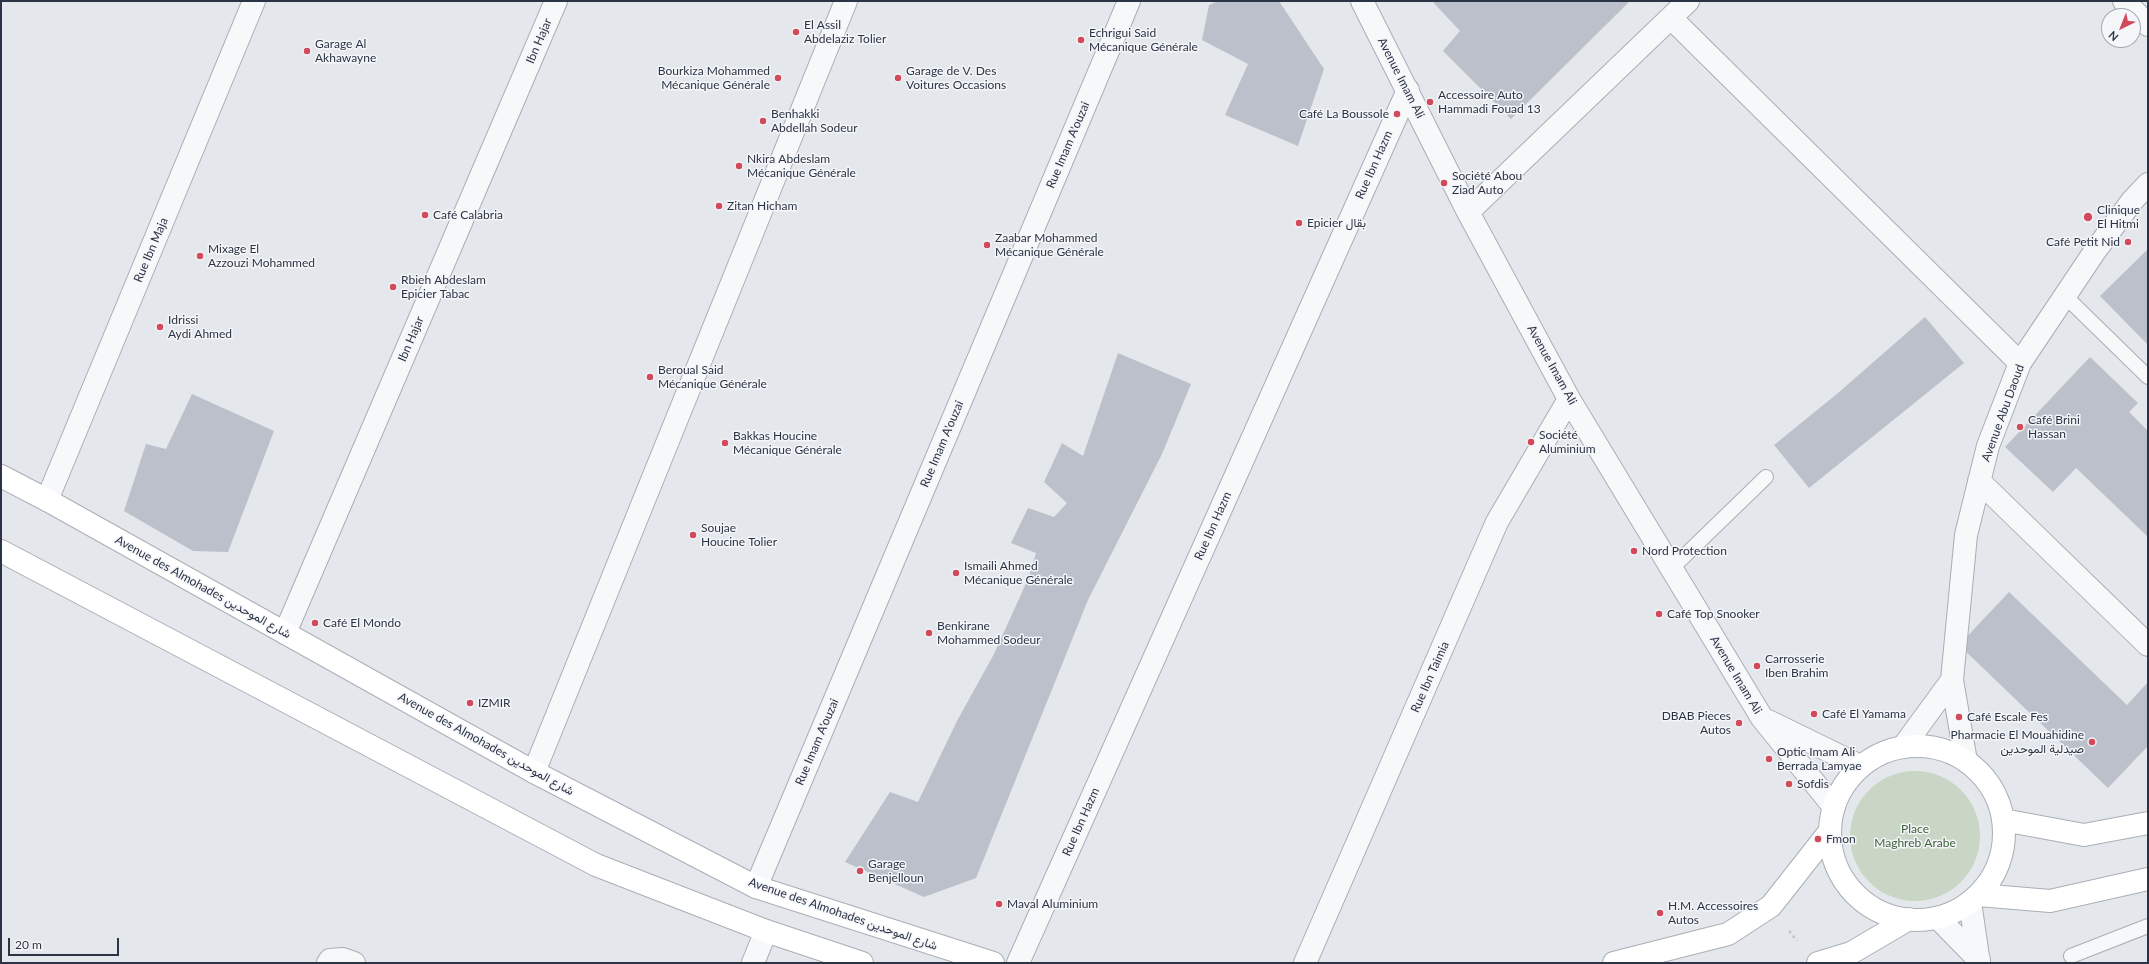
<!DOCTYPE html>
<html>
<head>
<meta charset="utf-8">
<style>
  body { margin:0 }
  #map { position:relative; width:2149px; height:964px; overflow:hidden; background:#e4e7ec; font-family:Lato,sans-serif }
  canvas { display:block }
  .frame { position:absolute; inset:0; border:2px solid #2b3445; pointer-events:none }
  .north { position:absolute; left:2101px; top:8px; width:40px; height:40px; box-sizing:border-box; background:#f4f6f9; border:1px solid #a4a8b1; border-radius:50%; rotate:223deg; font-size:11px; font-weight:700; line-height:16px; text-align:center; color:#2b3445 }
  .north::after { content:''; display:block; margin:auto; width:14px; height:18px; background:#d1495b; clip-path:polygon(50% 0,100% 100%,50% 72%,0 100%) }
  .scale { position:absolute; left:8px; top:938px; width:111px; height:18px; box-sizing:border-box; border:2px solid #2b3445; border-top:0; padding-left:5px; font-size:12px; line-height:14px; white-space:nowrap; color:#2b3445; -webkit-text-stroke:3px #f4f6f9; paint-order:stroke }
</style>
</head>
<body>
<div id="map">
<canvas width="2149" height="964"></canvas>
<div class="frame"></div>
<div class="north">N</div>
<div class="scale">20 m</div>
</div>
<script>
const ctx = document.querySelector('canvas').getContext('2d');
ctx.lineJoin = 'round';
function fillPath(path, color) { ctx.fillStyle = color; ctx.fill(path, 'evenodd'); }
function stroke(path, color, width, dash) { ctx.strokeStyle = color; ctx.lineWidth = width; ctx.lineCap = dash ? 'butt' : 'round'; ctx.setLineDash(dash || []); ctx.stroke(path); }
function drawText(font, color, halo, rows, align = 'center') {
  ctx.font = font + ' Lato,Vazirmatn,sans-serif'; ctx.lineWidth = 3; ctx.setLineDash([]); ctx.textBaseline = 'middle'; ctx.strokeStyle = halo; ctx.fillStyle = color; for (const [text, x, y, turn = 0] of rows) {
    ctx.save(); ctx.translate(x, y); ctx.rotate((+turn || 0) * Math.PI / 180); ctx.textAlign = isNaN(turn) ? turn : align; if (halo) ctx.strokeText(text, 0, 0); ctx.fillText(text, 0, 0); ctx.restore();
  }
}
fillPath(new Path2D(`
  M1850 836a65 65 0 1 1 130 0a65 65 0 1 1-130 0Z`), '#c9d6c5');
fillPath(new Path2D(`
  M 1218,1 L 1279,1 L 1324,69 L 1298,146 L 1225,115 L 1248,64 L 1202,40 L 1209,5 Z
  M 1432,1 L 1630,1 L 1511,119 L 1443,51 L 1460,31 Z
  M 2148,249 L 2148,345 L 2100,296 Z
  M 1925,317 L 1964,363 L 1809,488 L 1774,445 L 1838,393 Z
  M 1118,353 L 1191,384 L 1162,454 L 1088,600 L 976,878 L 924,897 L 845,862 L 890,792 L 918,802 L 957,721 L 994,654 L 1028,579 L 1036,553 L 1011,543 L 1028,508 L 1054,517 L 1067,503 L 1044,482 L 1062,443 L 1083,456 Z
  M 2090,357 L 2138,403 L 2129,412 L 2148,431 L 2148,537 L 2076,468 L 2053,492 L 2005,447 Z
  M 192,394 L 274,431 L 228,552 L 193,551 L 124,511 L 146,444 L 166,449 Z
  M 2009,592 L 2127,705 L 2148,682 L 2148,746 L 2108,788 L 1959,645 Z`), '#bbc0ca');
const lane = new Path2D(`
  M 2065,296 L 2148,377
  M 1672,568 L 1766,477
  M 2071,956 L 2148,926`);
const street = new Path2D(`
  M 1362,1 L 1468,212 L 1569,399 L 1762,718 L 1834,807
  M 2124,1 L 2148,25
  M 1671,18 L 2020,363
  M 1468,212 L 1688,1
  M 1979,481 L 2148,645
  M 47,500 L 254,1
  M 285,633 L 556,1
  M 1768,721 L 1860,766
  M 1903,747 L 1952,680
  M 1966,761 L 1952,680 L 1966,535 L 1988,446 L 2020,363 L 2095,251 L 2132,201 L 2148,184
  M 534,772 L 846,1
  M 756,887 L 1129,1
  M 1970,902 L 1979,963
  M 1938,918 L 1979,960
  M 328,963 L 330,960 L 343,959 L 354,963
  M 753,963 L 766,931
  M 1018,963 L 1408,90
  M 1305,963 L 1497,522 L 1569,399`);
const secondary = new Path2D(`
  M 1,476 L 47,500 L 534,772 L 756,887 L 993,963
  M 1,551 L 596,865 L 766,931 L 862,963
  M1830 833a87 87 0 1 1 174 0a87 87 0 1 1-174 0Z
  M 2003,820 L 2084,835 L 2148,823
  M 1979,895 L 2050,901 L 2148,879
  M 1614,963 L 1728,934 L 1771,906 L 1830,831
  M 1818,963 L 1851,953 L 1909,919`);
stroke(lane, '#a9aeb7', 16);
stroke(street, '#a9aeb7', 24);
stroke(secondary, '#a9aeb7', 24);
stroke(new Path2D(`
  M 1789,931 L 1797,941`), '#c2c5cb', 2.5, [3, 3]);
stroke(lane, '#f7f8fa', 14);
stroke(street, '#f7f8fa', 22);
stroke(secondary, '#fff', 22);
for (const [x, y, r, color] of [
  [796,32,4,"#d1495b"],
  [1081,40,4,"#d1495b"],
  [307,51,4,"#d1495b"],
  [778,78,4,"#d1495b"],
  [898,78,4,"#d1495b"],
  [1430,102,4,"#d1495b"],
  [1397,114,4,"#d1495b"],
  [763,121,4,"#d1495b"],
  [739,166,4,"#d1495b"],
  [1444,183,4,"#d1495b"],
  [719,206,4,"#d1495b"],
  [425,215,4,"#d1495b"],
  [2088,217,5,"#d1495b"],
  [1299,223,4,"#d1495b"],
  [2128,242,4,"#d1495b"],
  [987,245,4,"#d1495b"],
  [200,256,4,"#d1495b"],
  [393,287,4,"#d1495b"],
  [160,327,4,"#d1495b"],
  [650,377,4,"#d1495b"],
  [2020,427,4,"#d1495b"],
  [1531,442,4,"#d1495b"],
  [725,443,4,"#d1495b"],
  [693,535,4,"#d1495b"],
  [1634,551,4,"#d1495b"],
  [956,573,4,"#d1495b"],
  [1659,614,4,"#d1495b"],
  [315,623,4,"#d1495b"],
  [929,633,4,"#d1495b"],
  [1757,666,4,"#d1495b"],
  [470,703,4,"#d1495b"],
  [1814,714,4,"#d1495b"],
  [1959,717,4,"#d1495b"],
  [1739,723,4,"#d1495b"],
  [2092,742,4,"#d1495b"],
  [1769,759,4,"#d1495b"],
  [1789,784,4,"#d1495b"],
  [1818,839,4,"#d1495b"],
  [860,871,4,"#d1495b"],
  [999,904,4,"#d1495b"],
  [1660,913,4,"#d1495b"]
]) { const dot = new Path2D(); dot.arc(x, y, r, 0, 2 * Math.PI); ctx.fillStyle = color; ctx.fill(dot); stroke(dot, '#f4f6f9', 1.5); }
drawText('12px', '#2b3445', '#f4f6f9', [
  ["El Assil",804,25],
  ["Abdelaziz Tolier",804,39],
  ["Echrigui Said",1089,33],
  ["Mécanique Générale",1089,47],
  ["Garage Al",315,44],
  ["Akhawayne",315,58],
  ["Bourkiza Mohammed",770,71,"right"],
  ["Mécanique Générale",770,85,"right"],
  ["Garage de V. Des",906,71],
  ["Voitures Occasions",906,85],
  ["Accessoire Auto",1438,95],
  ["Hammadi Fouad 13",1438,109],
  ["Benhakki",771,114],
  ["Abdellah Sodeur",771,128],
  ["Café La Boussole",1389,114,"right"],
  ["Nkira Abdeslam",747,159],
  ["Mécanique Générale",747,173],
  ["Société Abou",1452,176],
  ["Ziad Auto",1452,190],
  ["Zitan Hicham",727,206],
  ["Clinique",2097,210],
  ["El Hitmi",2097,224],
  ["Café Calabria",433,215],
  ["Epicier بقال",1307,223],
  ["Zaabar Mohammed",995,238],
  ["Mécanique Générale",995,252],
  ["Café Petit Nid",2120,242,"right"],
  ["Mixage El",208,249],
  ["Azzouzi Mohammed",208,263],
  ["Rbieh Abdeslam",401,280],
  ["Epicier Tabac",401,294],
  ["Idrissi",168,320],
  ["Aydi Ahmed",168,334],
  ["Beroual Said",658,370],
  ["Mécanique Générale",658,384],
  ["Café Brini",2028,420],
  ["Hassan",2028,434],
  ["Société",1539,435],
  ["Aluminium",1539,449],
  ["Bakkas Houcine",733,436],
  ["Mécanique Générale",733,450],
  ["Soujae",701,528],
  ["Houcine Tolier",701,542],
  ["Nord Protection",1642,551],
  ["Ismaili Ahmed",964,566],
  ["Mécanique Générale",964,580],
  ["Café Top Snooker",1667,614],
  ["Café El Mondo",323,623],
  ["Benkirane",937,626],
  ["Mohammed Sodeur",937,640],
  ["Carrosserie",1765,659],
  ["Iben Brahim",1765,673],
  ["IZMIR",478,703],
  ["Café El Yamama",1822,714],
  ["DBAB Pieces",1731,716,"right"],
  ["Autos",1731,730,"right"],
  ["Café Escale Fes",1967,717],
  ["Pharmacie El Mouahidine",2084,735,"right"],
  ["صيدلية الموحدين",2084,749,"right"],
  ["Optic Imam Ali",1777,752],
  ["Berrada Lamyae",1777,766],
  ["Sofdis",1797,784],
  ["Fmon",1826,839],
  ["Garage",868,864],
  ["Benjelloun",868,878],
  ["Maval Aluminium",1007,904],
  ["H.M. Accessoires",1668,906],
  ["Autos",1668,920]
], 'left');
drawText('12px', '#2b3445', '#f4f6f9', [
  ["Ibn Hajar",539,41,-67],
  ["Avenue Imam Ali",1401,78,63],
  ["Rue Imam A'ouzai",1068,145,-67],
  ["Rue Ibn Hazm",1374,165,-66],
  ["Rue Ibn Maja",151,250,-67],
  ["Ibn Hajar",411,339,-67],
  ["Avenue Imam Ali",1552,365,61],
  ["Avenue Abu Daoud",2003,413,-70],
  ["Rue Imam A'ouzai",942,444,-67],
  ["Rue Ibn Hazm",1213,526,-66],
  ["Avenue des Almohades شارع الموحدين",203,587,29],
  ["Avenue Imam Ali",1736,675,59],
  ["Rue Ibn Taimia",1430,677,-66],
  ["Rue Imam A'ouzai",817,742,-67],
  ["Avenue des Almohades شارع الموحدين",486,744,29],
  ["Rue Ibn Hazm",1081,822,-66],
  ["Avenue des Almohades شارع الموحدين",843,914,19]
]);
drawText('12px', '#3f6138', '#f4f6f9', [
  ["Place",1915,829],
  ["Maghreb Arabe",1915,843]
]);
</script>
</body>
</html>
